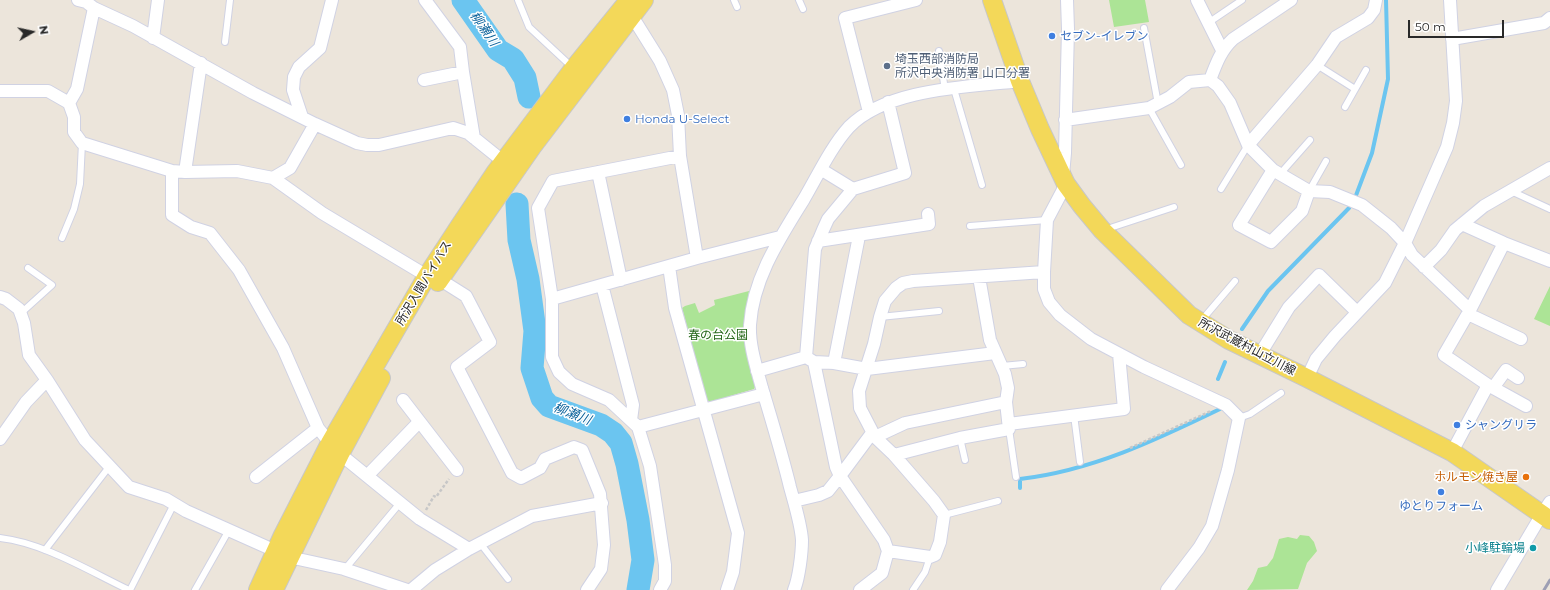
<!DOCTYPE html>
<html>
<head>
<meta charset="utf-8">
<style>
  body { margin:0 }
  #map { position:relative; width:1550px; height:590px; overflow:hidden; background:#ece5db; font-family:Montserrat,sans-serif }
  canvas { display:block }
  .north { position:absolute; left:12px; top:12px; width:40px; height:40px; -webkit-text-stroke:3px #fff; paint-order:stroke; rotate:81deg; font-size:11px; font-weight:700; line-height:16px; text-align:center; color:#292929 }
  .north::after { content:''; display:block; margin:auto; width:14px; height:18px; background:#292929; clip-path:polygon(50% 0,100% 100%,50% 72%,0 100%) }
  .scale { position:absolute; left:1408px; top:20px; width:96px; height:18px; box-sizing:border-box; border:2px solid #292929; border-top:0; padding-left:5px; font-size:12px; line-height:14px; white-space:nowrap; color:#292929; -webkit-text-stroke:3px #fff; paint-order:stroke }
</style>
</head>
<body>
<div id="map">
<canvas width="1550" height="590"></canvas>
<div class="north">N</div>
<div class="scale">50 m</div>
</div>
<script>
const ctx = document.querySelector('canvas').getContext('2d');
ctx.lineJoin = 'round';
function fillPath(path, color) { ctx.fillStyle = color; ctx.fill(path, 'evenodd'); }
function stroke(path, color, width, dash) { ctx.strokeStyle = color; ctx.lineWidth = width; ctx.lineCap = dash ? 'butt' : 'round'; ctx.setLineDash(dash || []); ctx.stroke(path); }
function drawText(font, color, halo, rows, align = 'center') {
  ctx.font = font + ' Montserrat,"Noto Sans JP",sans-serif'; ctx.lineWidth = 3; ctx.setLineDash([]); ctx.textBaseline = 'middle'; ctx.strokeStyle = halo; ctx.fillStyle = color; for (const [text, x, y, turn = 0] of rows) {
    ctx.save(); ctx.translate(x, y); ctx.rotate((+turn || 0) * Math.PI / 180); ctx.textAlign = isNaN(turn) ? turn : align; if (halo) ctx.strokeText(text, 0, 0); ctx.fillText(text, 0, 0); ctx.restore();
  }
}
fillPath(new Path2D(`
  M 1109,0 L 1145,0 L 1149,22 L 1114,27 Z
  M 1550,286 L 1550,326 L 1534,319 Z
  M 749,291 L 747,306 L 756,385 L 754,389 L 710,402 L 706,399 L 682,308 L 685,306 L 695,303 L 699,313 L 715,305 L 714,300 Z
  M 1300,535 L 1309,536 L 1314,542 L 1317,551 L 1307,563 L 1298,589 L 1247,590 L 1253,581 L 1258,568 L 1267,566 L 1273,558 L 1279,539 L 1288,537 L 1297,539 Z`), '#ace496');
stroke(new Path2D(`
  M 1355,198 L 1372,153 L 1388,79 L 1386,0
  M 1242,329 L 1268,291 L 1349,208
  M 1218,379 L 1225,362
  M 1020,488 L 1020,479 C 1091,471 1156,440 1220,409`), '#6bc5f0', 4);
stroke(new Path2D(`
  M 463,0 L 498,50 L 513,59 L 525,78 L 529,97
  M 517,204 L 519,240 L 528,279 L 535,331 L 532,368 L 542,398 L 549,406 L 601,425 L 613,433 L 621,443 L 627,464 L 638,520 L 643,560 L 638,590`), '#6bc5f0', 23);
const service = new Path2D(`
  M 518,0 L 529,27 L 572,67
  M 734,0 L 737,7
  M 799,0 L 803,9
  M 1208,23 L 1242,0
  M 1144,28 L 1158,104
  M 225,42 L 230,0
  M 939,51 L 945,90
  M 1317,65 L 1355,89
  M 954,89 L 982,185
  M 1345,107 L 1366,70
  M 1149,108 L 1181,165
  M 1280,174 L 1310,140
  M 1221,189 L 1248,145
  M 1309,191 L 1326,161
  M 1511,191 L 1550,209
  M 970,226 L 1047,220
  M 1104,230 L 1174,207
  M 62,238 L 74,209 L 80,184 L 82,143
  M 21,313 L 52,285 L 28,268
  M 880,317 L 939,311
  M 1201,321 L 1235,281
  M 1002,366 L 1023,364
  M 1074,415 L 1080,462
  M 1239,418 L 1250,414 L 1281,393
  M 1009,429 L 1016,477
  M 960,438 L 965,460
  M 944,515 L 998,501
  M 0,538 C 44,543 89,571 129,590
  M 480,543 L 508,579
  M 45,550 L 109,467
  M 345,569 L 400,503
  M 130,590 L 174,504
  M 195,590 L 229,530
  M 913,590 L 925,572 L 930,557`);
const minor = new Path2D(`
  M 78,0 L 86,2 L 94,8 L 133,26 L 253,93 L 315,124 L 357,143 L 367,145 L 379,145 L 453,128 L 468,133 L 509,166
  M 1197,0 L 1222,50
  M 632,16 L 660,61 L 673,90 L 678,115 L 680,156 L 697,258
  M 153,38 L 158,0
  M 1452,39 L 1544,23 L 1550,18
  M 463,72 L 474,138
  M 424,80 L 463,72 L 460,47 L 425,0
  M 1210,80 C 1216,64 1221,50 1233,39 L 1291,0
  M 0,91 L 48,91 L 69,103 L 74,117 L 74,132 L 82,143 L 172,171 L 185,172 L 237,171 L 273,178 L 322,213 L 427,276
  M 69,103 L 77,89 L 94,8
  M 869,112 L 845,18 L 916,0
  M 302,117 L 293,90 L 294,77 L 299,67 L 320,48 L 332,0
  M 1065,120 L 1149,108 L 1170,97 L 1189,82 L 1210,80 L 1218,86 L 1230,103 L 1248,145 L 1273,170 L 1309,191 L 1330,192 L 1362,205 L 1391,228 L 1405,243 L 1412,255 L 1470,310 L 1504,243
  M 1248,145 L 1317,65 L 1336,37 L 1368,18 L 1374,10 L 1376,0
  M 822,170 L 853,189
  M 1273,170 L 1239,225 L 1271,242 L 1302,211 L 1309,191
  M 172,171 L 172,215 L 191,227 L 210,233 L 239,270 L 283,348 L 318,428 L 330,443
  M 185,172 L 201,63
  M 598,172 L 621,280
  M 1063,175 L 1065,153 L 1068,29 L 1067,0
  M 273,178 L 290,168 L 315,124
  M 1066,184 L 1047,220 L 1044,272 L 1044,289 L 1049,302 L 1060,315 L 1091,339 L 1144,367 L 1226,405 L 1239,418 L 1228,470 L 1212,526 L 1199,548 L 1167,590
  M 1462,224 L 1504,243 L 1550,261
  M 818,241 L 929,224 L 928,214
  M 669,266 L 675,308 L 738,533 L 733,572 L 727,590
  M 1424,267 L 1441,250 L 1455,230 L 1484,206 L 1550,168
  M 439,279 L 466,296 L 490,342 L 457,367 L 512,473 L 521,478 L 540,468 L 545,459 L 574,447 L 582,450 L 600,494 L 604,545 L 601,569 L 587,590
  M 602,285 L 633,405 L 631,420
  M 0,297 L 6,299 L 19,309 L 24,323 L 29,355 L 47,380 L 26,402 L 0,439
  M 552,299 L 697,258 L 780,237
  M 1470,310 L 1444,355 L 1488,385 L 1526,406
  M 1468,314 L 1521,339
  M 1260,354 L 1289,307 L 1319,275 L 1357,312
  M 806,357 L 815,249 L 823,230 L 828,219 L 853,189 L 905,173 L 888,102
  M 814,362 L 836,467 L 840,476 L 872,433
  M 834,363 L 859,236
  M 757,371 L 806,357 L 814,362 L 834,363 L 867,369 L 995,353
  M 1307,378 L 1316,359 L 1335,336 L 1385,283 L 1405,243 L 1447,147 L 1453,123 L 1456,101 L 1450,0
  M 47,380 L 85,440 L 129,487 L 166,499 L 186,511 L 289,557 L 344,569 L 407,590
  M 1493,388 L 1506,370 L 1518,378
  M 403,400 L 457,470
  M 1009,424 L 1124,409 L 1119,354
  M 638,427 L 764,394
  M 875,437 L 905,423 L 1006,402
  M 1452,452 L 1488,385
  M 340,454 L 420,519 L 469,549
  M 894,455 L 960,438 L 1009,429 L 1006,402 L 1008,388 L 1005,374 L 990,340 L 979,277
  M 367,476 L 419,422
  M 256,477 L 318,428
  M 794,501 L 819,495 L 828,491 L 840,476 L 884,540 L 888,551
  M 411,590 L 435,570 L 469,549 L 532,516 L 602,503
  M 660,590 L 665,581 L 665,565 L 650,466 L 638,427 L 609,400 L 572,384 L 559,372 L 552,357 L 552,299 L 538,208 L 553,181 L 680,156
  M 794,590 C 799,578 802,553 802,540 C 801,524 794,502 790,487 C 782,454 772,421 762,388 C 757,369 749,346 750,325 C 753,278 780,238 804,199 C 818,175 831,147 849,127 C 887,88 969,87 1020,81
  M 860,590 L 882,573 L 888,551 L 930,557 L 935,555 L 940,542 L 944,515 L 934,501 L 894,455 L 875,437 L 860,408 L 859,391 L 874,344 L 880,317 L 885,301 L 896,288 L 903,283 L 913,281 L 1044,272
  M 1497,590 L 1542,514 L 1550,502`);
const primary = new Path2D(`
  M 992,0 L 1020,81 L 1040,129 L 1066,184 L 1082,206 L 1102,230 L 1189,315 L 1229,340 L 1307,378 L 1452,452 L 1550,520
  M 438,282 L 532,147 L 644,0
  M 258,590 L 283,535 L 330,443 L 427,276 L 459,227 L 495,173 L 574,68 L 629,0
  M 274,590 L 340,454 L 381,378`);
stroke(service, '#d0d2e3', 8);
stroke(minor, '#d0d2e3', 14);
stroke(primary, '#c7c7c7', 20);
stroke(new Path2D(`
  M 1130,448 L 1211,411
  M 426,510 L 434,496 L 436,497 L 449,479`), '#c7c7c7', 2.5, [3, 2]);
stroke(service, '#fff', 6);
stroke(minor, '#fff', 12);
stroke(primary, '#f3d859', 18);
stroke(new Path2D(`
  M 1544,590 L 1550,580`), '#9d9fb4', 3);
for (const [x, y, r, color] of [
  [1052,36,4,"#3f7fe0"],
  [887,66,4,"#5c6f8a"],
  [627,119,4,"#3f7fe0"],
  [1457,425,4,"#3f7fe0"],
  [1526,477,4,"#e8710a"],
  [1441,492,4,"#3f7fe0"],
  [1533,548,4,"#0f9aa8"]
]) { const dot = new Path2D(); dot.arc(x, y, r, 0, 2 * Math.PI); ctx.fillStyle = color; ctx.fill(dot); stroke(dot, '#fff', 1.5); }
drawText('12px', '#366cbe', '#fff', [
  ["セブン-イレブン",1060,36],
  ["Honda U-Select",635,119],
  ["シャングリラ",1465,425],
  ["ゆとりフォーム",1441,506,"center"]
], 'left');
drawText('12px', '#4e5e75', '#fff', [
  ["埼玉西部消防局",895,59],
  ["所沢中央消防署 山口分署",895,73]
], 'left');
drawText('12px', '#292929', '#fff', [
  ["所沢入間バイパス",424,283,-59],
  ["所沢武蔵村山立川線",1247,347,28]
]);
drawText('12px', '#246718', '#fff', [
  ["春の台公園",718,335]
]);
drawText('12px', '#c56008', '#fff', [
  ["ホルモン焼き屋",1518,477]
], 'right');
drawText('12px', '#0d838f', '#fff', [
  ["小峰駐輪場",1525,548]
], 'right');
drawText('italic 13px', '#0b629b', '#fff', [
  ["柳瀬川",484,29,55],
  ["柳瀬川",572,414,21]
]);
</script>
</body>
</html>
